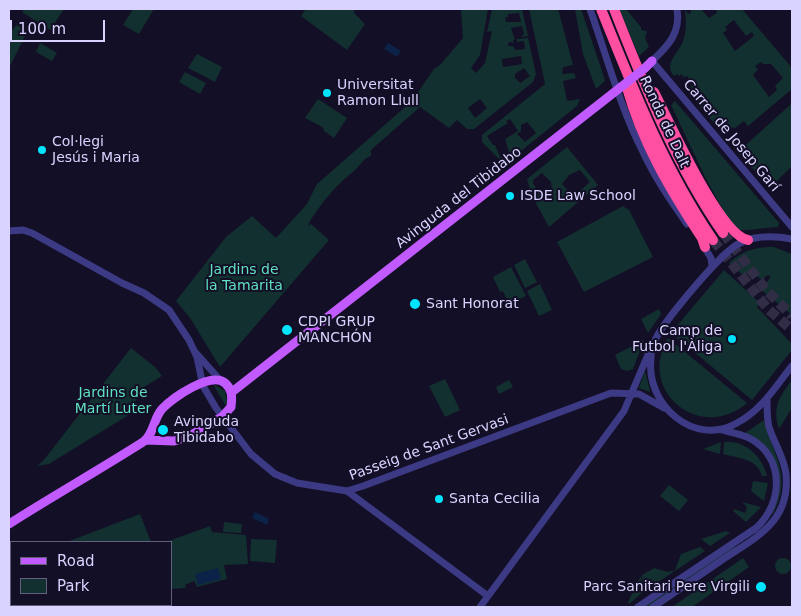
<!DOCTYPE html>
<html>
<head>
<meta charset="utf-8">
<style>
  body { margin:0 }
  #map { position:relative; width:801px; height:616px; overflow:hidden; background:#130f26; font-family:"DejaVu Sans",sans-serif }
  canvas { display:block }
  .frame { position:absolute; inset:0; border:10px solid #d9d4ff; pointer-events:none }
  .legend { position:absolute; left:10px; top:541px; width:162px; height:65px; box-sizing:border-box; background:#130f26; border:1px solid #625e7d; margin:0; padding:6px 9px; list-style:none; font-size:15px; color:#d9d4ff }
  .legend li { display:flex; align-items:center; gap:10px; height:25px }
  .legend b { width:25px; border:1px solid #625e7d }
  .scale { position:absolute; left:10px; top:20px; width:95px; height:22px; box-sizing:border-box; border:2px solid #d9d4ff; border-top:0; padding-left:6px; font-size:15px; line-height:18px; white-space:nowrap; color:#d9d4ff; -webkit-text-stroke:4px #130f26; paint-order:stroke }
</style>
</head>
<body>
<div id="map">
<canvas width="801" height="616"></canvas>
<div class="frame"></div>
<ul class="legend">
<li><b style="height:6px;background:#c25bff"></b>Road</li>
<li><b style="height:14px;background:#12302f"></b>Park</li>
</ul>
<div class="scale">100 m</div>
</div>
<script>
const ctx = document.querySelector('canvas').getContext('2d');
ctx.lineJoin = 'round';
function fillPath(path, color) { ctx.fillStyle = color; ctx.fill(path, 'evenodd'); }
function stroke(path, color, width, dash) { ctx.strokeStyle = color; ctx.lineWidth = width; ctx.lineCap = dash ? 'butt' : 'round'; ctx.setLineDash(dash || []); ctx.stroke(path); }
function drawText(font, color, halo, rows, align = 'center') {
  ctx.font = font + ' "DejaVu Sans",sans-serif'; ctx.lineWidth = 4; ctx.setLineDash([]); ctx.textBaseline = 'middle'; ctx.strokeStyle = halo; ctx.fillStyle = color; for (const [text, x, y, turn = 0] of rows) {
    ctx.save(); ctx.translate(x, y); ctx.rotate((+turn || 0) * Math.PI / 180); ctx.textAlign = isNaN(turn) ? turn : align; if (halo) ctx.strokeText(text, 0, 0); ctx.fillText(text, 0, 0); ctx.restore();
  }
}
fillPath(new Path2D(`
  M 24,9 L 64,9 L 50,30 L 22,12 Z
  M 133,9 L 154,9 L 139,34 L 123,25 Z
  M 306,9 L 355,9 L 354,13 L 365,24 L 347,50 L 301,16 Z
  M 461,9 L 488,9 L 480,55 L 471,68 L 476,73 L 485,63 L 492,31 L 487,32 L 492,9 L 522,9 L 528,36 L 521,37 L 524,34 L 522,26 L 511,28 L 515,40 L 513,40 L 514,44 L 512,42 L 508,43 L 508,46 L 513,46 L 515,50 L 525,49 L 524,41 L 517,42 L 517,39 L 528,38 L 536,74 L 533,82 L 474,129 L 467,129 L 457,120 L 449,128 L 420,107 L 371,150 L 371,156 C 362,159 361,165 354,171 C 336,185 322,202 310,221 L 308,226 L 311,224 L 329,240 L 220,367 L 190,318 L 176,301 L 226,237 L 252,216 L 276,238 L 307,204 L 317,184 L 412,101 L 434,69 L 441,64 L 463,38 ZM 519,13 L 521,22 L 506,22 L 505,17 L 508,17 L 508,14 ZM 521,56 L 522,64 L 503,67 L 502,59 ZM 524,68 L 530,76 L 520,83 L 515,78 L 515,74 ZM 480,99 L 487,108 L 475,118 L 468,108 Z
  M 529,9 L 558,9 L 573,65 L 563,67 L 562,74 L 574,73 L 576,78 L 563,81 L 567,101 L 580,99 L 577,106 L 511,159 L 500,160 L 482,142 L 482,135 L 545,84 ZM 510,119 L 518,131 L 505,139 L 510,155 L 501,159 L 495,145 L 493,145 L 487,136 L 508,123 L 506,121 ZM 527,122 L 536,133 L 525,142 L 517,134 L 521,131 L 521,125 Z
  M 575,9 L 581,9 L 603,74 L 605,81 L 596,89 L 583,54 Z
  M 619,9 L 626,9 L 641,27 L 641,30 L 647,31 L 645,38 L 649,47 L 639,56 Z
  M 685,9 L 688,14 L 691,13 L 691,9 L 701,9 L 709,18 L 717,13 L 716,9 L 742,9 L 792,68 L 792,89 L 748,126 L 744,121 L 735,128 L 727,127 L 719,119 L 714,123 L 688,92 L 692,85 L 687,76 L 684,77 L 681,74 L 679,76 L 677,74 L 674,76 C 663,63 679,53 683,41 C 687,30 686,20 685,9 ZM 734,20 L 746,36 L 752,32 L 754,36 L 735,51 L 723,33 L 727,30 L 725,27 ZM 761,62 L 763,64 L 771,64 L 783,78 L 775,86 L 777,90 L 769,97 L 753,75 L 758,69 L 755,66 Z
  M 18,24 L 26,34 L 9,68 L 9,33 Z
  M 40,43 L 57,53 L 52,61 L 36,52 Z
  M 197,54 L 222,67 L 215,82 L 188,68 Z
  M 185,72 L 206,83 L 200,94 L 179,82 Z
  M 318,99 L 347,118 L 334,138 L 323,130 L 324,128 L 305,118 Z
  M 675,101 L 779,223 L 778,227 C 763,227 746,233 733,228 L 705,177 L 671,105 Z
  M 791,104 L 792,166 L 770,188 L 738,152 Z
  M 567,147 L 598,185 L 549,227 L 532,196 L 527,179 ZM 580,170 L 590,182 L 573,197 L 562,184 L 569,175 ZM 542,173 L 551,182 L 552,191 L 549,195 L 542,195 L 533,184 L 533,180 Z
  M 623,206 L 629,210 L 653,257 L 584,292 L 557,242 Z
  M 774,247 L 792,254 L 792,315 L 760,289 L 771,277 L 768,275 L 762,280 L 749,270 L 745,277 L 729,263 C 741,251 757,246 774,247 Z
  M 525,259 L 537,282 L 525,288 L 514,265 Z
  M 511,267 L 526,296 L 509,304 L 503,291 L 500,292 L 493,277 Z
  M 724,270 L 760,303 L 757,307 L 792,344 L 792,350 L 752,400 L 671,333 Z
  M 540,284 L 552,310 L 539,316 L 527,291 Z
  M 659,309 L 661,314 L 648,333 L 641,319 Z
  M 668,338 L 747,403 C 701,443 636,391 668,338 Z
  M 644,340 L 633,369 L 627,371 L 621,369 L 615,355 Z
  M 131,348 L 155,367 L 162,376 L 144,387 L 127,416 L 49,464 L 37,466 L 43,461 Z
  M 645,371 L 650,391 L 650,392 L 639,388 Z
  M 445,379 L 460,410 L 445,417 L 429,386 Z
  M 509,380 L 513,387 L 499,394 L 496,387 Z
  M 792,380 L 792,408 L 779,429 C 772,408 779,397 792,380 Z
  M 213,384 L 225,391 L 227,401 L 226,406 Z
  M 764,420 C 773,456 793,475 773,514 L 771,513 C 792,471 772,461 745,433 Z
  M 721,442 L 720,454 L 703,449 Z
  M 724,442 C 745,440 762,456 767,476 L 762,476 C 758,459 738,458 723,454 Z
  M 753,481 L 768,483 L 764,501 L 751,491 Z
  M 669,485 L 688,500 L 679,511 L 660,496 Z
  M 742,502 L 761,507 L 746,522 L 733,511 L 735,509 L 745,513 L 747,507 Z
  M 140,514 L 151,542 L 67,542 Z
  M 224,522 L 242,524 L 241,533 L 223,532 Z
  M 210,526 L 212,532 L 246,535 L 248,564 L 224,565 L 227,579 L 197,587 L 194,581 L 185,585 L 186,588 L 171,589 L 171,542 L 166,542 Z
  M 726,531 L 730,533 L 710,546 L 701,539 Z
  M 251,539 L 277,540 L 275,563 L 250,561 Z
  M 733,546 L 735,548 L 648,607 L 644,607 Z
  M 700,547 L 705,551 L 643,592 L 642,575 L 654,568 L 668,572 L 675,570 L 681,554 Z
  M775 566a8 8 0 1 1 16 0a8 8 0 1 1-16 0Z
  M 743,558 L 749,567 L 692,607 L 672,607 Z
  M 641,576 L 642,593 L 629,604 L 628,602 Z
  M 43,605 L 105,605 L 104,607 Z`), '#12302f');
fillPath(new Path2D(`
  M 388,43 L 401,51 L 397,57 L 384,49 Z
  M 255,512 L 269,519 L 267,525 L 252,518 Z
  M 218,568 L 221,579 L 198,585 L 195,574 Z`), '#0c2248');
stroke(new Path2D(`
  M 723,233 L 766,290 L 792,316
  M 713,240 L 768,309 L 792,330`), '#312d47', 10, [10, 5]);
stroke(new Path2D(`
  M 590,9 C 607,57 620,107 643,152 C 655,178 671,201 687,224
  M 677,9 C 681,33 668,46 652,61 L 792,227
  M 9,231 L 23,230 L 32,233 L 122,283 L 144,293 L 169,310 L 189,340 L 197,357 L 203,386 L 216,408 L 251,454 L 275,474 L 297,483 L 347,491 L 363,486 L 611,393 L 639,394 L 664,408
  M 792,239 C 775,236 756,235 740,243 C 721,252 665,320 655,340 C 652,345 651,352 651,358 C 645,404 694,448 737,423 C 762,410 775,387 792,366
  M 703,245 L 711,258 L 712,266
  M 196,353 L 220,380
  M 347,491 L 488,596
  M 480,607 L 624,411 L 650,350
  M 638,607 L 756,528 C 783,504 785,458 751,439 C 742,434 731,433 722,430
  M 653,607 C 675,592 697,577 719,562 C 752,539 791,524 786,474 C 784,457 774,443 769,427 C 767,419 767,409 767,401`), '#3d3a85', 7);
stroke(new Path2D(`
  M 645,68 L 652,61
  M 232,392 L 621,87
  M 9,524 C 53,496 99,470 143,442 C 154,435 153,419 162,409 C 172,398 211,371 225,383 C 233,390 232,397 231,407 L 222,417 L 188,437 L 174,441 L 146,440`), '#c25bff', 9);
stroke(new Path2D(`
  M 601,9 C 633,89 664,168 713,240
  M 614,9 C 645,87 675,164 723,233
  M 627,88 C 642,142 671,191 702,238 L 705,247
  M 654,92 C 668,119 720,236 748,240`), '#ff4fa3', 10);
stroke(new Path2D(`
  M 621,87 L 645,68`), '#c25bff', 9);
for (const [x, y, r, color] of [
  [327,93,5,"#00e5ff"],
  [42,150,5,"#00e5ff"],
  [510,196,5,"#00e5ff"],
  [415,304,6,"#00e5ff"],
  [287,330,6,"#00e5ff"],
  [732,339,5,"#00e5ff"],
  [163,430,6,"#00e5ff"],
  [439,499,5,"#00e5ff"],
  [761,587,6,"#00e5ff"]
]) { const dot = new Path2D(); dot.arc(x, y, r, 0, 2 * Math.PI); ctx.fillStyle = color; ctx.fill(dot); stroke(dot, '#130f26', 2); }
drawText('14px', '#d9d4ff', '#130f26', [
  ["Universitat",337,85],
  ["Ramon Llull",337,101],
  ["Col·legi",52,142],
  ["Jesús i Maria",52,158],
  ["ISDE Law School",520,196],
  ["Sant Honorat",426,304],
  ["CDPI GRUP",298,322],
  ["MANCHÓN",298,338],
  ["Camp de",722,331,"right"],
  ["Futbol l'Àliga",722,347,"right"],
  ["Avinguda",174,422],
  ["Tibidabo",174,438],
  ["Santa Cecilia",449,499],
  ["Parc Sanitari Pere Virgili",750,587,"right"]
], 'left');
drawText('14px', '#d9d4ff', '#130f26', [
  ["Ronda de Dalt",664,122,65],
  ["Carrer de Josep Garí",731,136,50],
  ["Avinguda del Tibidabo",459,198,-38],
  ["Passeig de Sant Gervasi",429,448,-20]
]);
drawText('14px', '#5fe0c0', '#130f26', [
  ["Jardins de",244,270],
  ["la Tamarita",244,286],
  ["Jardins de",113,393],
  ["Martí Luter",113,409]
]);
</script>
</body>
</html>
